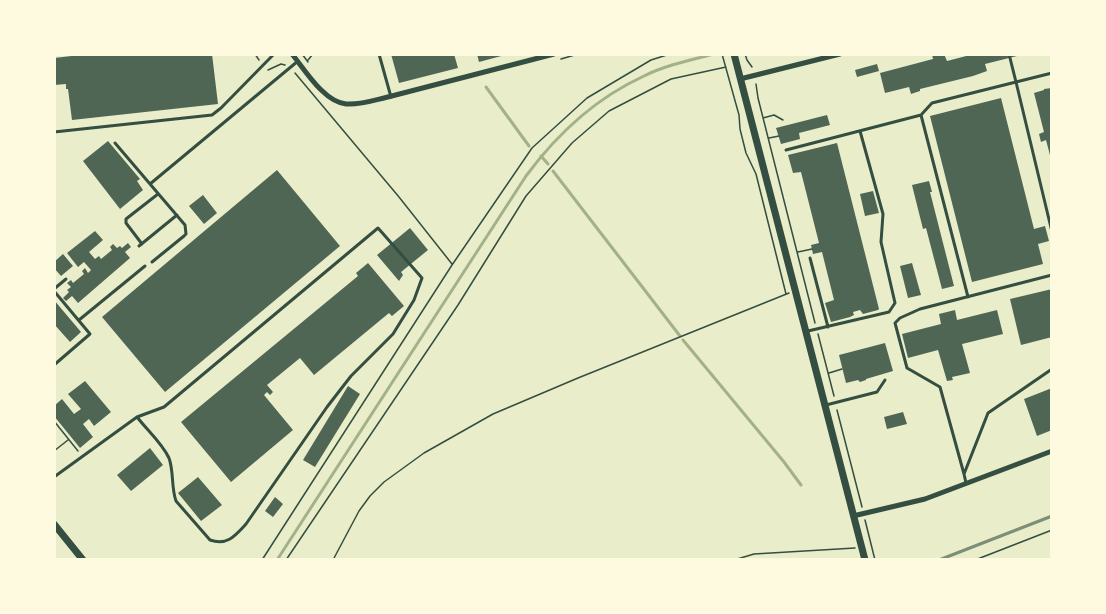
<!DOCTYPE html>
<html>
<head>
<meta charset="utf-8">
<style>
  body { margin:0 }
  #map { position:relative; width:1106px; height:614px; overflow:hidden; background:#e9edc9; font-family:Figtree,sans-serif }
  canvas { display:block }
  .frame { position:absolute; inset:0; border:56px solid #fefae0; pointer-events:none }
</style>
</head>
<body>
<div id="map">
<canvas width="1106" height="614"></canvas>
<div class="frame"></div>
</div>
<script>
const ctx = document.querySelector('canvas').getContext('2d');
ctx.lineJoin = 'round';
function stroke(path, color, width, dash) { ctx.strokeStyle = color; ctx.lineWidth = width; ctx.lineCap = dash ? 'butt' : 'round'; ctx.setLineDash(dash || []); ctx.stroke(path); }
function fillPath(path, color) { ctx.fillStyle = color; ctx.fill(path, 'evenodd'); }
stroke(new Path2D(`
  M 486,87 L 529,146
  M 541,156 L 548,164
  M 553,171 L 680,336
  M 683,340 L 784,462 L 801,485
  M 277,560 L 526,176 C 557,134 596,98 644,76 C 666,65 691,60 714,54`), '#a3b18a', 3);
fillPath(new Path2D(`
  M 89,54 L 212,54 L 218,104 L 72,120 L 68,89 L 66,89 L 66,84 L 54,85 L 54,58 Z
  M 391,54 L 454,54 L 458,68 L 399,83 Z
  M 477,54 L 505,54 L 505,55 L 479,62 Z
  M 932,54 L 944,54 L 947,61 L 974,54 L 1021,55 L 985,64 L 987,71 L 973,76 L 920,89 L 920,91 L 911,94 L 909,87 L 885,93 L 880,73 L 933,59 Z
  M 877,64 L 879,71 L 857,77 L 855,70 Z
  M 1052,88 L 1052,159 L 1051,159 L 1046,140 L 1041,142 L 1039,134 L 1044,132 L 1034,93 L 1044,90 L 1044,89 Z
  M 1001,98 L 1034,229 L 1045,226 L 1049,241 L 1038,244 L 1043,264 L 972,282 L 930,116 Z
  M 827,115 L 830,125 L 799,133 L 800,139 L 781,144 L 776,128 Z
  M 108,141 L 140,179 L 137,181 L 143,190 L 120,209 L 83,161 Z
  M 837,143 L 879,309 L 878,310 L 863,314 L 860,310 L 853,312 L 854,315 L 850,317 L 831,322 L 825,303 L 834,300 L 822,252 L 813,254 L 811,245 L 819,243 L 801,172 L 793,173 L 788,155 Z
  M 277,170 L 340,246 L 165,392 L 102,317 Z
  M 929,181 L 932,192 L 930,192 L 954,286 L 942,289 L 926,228 L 923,229 L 912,185 Z
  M 873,191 L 879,213 L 865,216 L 860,194 Z
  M 203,195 L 217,213 L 204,224 L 189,206 Z
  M 410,228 L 428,250 L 401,272 L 403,275 L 399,281 L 377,255 Z
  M 95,231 L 103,240 L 89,252 L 95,259 L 99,256 L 101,259 L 112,250 L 110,247 L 113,244 L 117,248 L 120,246 L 122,248 L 128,243 L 131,247 L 125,252 L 130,258 L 78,303 L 72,296 L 66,301 L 63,298 L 69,292 L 67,290 L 71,287 L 67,283 L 71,280 L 73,283 L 84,274 L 82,271 L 85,268 L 88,273 L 91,270 L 84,262 L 78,267 L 67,253 Z
  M 63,254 L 73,266 L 61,276 L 54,268 L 54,262 Z
  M 368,263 L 404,306 L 392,316 L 389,313 L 314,375 L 300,358 L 267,385 L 273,392 L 270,395 L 267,392 L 264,395 L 293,430 L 231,482 L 181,422 L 358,276 L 356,273 Z
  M 912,263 L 921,295 L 908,298 L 900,266 Z
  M 1052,289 L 1052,337 L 1021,345 L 1010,299 Z
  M 54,300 L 81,332 L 70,342 L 54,324 Z
  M 955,310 L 957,320 L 997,310 L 1003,334 L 962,344 L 970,373 L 952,377 L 953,380 L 947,381 L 938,350 L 908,358 L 902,334 L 941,324 L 939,314 Z
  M 885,343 L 893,371 L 866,379 L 866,380 L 860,382 L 858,380 L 846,383 L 839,355 Z
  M 85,381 L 111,412 L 94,426 L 89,419 L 83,424 L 93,437 L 80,448 L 54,416 L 54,406 L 62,399 L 74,414 L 81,409 L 68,394 Z
  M 348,386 L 360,394 L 315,467 L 303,460 Z
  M 1052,388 L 1052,430 L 1037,436 L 1024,399 Z
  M 903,412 L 907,424 L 887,429 L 884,417 Z
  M 150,448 L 163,465 L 131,491 L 117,475 Z
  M 198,477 L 222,505 L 201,521 L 178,493 Z
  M 275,497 L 283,504 L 273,517 L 265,511 Z`), '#4f6655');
stroke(new Path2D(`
  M 255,54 L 259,60
  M 302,54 L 308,62
  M 722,54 L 739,115 L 740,129 L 746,153 L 756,174 L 786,294
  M 745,54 L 747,60 L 752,67
  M 561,59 L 578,54
  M 308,60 L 313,54
  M 268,70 L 281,64 L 285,65
  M 295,73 L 399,197 L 452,264
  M 756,84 L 758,98 L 815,323
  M 763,118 L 774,115 L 783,120
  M 769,138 L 779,136
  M 798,252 L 812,249
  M 818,334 L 834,396
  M 829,373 L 842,369
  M 837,410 L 862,507
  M 54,421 L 78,451
  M 54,451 L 68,440
  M 865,520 L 875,560
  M 262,560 L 452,265 L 532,148 L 587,98 L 651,60 L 670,54
  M 286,560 L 458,305 L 526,196 L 572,143 L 609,111 L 671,79 L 726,67
  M 333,560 L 359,511 L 370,496 L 384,482 L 424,453 L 493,414 L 578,378 L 789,293
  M 734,560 L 754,554 L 855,548
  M 975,560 L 1052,530`), '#344e41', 1.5);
stroke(new Path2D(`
  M 379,54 L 391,97
  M 1009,54 L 1016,82 L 1052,73
  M 921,115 L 968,297
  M 54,132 L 212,115 L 221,108 L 274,54
  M 115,143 L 185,225 L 186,234 L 184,236 L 152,262
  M 786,150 L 921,115 L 932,103 L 1016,82 L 1052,232
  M 150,184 L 298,61
  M 142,244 L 126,223 L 126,219 L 158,194
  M 139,246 L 177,215
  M 810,258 L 828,327
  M 54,289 L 66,279
  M 54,291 L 90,334 L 54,365
  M 79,320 L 145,266
  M 808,331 L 889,312 L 895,303 L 881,242 L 883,214 L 860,131
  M 826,405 L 877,392 L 885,380
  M 964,474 L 940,387 L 907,368 L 895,323 L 900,318 L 920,309 L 1052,275
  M 54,477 L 137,417 L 164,407 L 378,228 L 422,278 L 414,300 L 393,334 L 351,376 L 327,407 L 246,524 C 235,536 227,546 210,540 L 176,501 C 171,487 174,472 169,458 C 162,443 147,430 137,417
  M 966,483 L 964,474 L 988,413 L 1052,369`), '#344e41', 3);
stroke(new Path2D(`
  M 292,54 C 305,70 324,102 346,104 C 359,105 372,101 384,98 L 554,54
  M 740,79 L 840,54
  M 853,516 L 925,499 L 1052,451`), '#344e41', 5);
stroke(new Path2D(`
  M 734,54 L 865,560
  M 54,524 L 83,560`), '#344e41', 7);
stroke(new Path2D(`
  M 939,560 L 1052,516`), '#7c8e77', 3);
</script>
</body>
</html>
